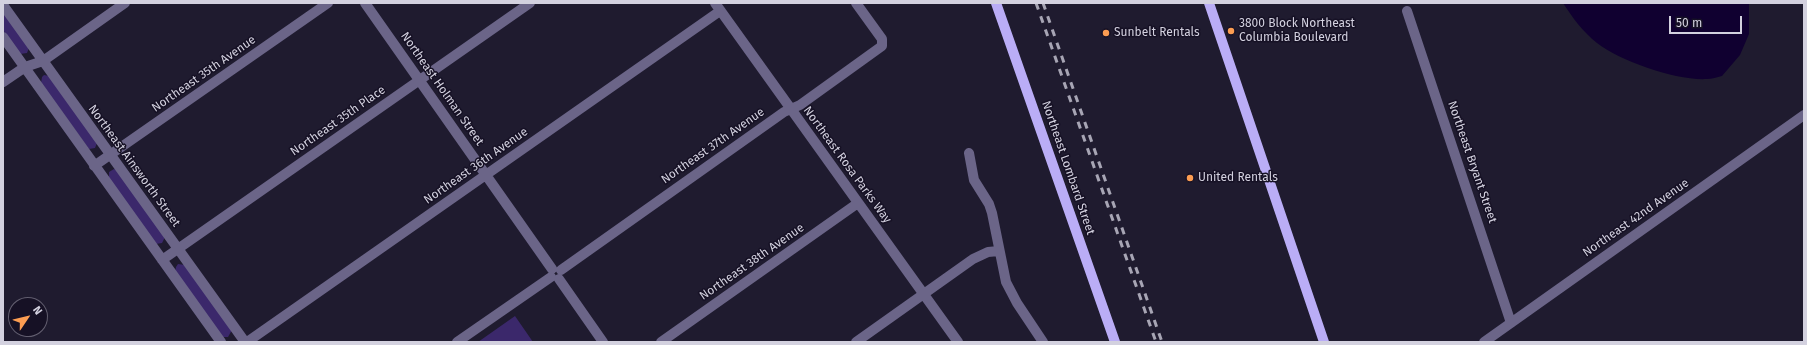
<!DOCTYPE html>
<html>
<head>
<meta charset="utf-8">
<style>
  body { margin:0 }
  #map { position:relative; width:1807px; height:345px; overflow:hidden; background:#1f1b2f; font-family:"Fira Sans",sans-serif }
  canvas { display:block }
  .frame { position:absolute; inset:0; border:4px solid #d3d1df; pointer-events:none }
  .north { position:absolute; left:8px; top:297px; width:40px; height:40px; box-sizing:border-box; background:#161125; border:1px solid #625e6f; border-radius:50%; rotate:55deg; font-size:11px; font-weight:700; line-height:16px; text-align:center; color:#d3d1df }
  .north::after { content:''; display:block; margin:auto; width:14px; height:18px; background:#fc9d52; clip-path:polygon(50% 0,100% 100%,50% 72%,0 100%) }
  .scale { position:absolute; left:1669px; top:16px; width:73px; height:18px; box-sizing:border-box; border:2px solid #d3d1df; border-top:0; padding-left:5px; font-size:12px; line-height:14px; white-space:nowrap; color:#d3d1df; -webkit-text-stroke:3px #161125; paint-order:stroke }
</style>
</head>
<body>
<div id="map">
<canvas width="1807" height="345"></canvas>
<div class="frame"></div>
<div class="north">N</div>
<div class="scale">50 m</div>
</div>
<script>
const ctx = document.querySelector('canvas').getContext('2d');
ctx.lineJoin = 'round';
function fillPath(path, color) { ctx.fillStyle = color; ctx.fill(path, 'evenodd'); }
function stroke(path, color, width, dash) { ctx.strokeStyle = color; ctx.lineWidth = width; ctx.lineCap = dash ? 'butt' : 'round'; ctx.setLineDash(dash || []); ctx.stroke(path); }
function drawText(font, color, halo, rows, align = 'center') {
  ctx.font = font + ' "Fira Sans",sans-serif'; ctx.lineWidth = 3; ctx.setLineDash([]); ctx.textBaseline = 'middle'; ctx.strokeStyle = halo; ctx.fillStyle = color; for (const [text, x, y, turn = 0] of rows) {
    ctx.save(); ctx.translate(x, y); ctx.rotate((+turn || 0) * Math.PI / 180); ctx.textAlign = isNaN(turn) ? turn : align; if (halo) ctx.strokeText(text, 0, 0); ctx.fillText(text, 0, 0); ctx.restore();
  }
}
fillPath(new Path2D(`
  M 3,11 L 29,48 L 27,53 L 20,54 L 3,30 Z
  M 44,75 L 49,76 L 97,143 L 95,148 L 89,149 L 41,83 L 42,77 Z
  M 114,169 L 117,170 L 165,237 L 162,243 L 156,244 L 109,178 L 109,172 Z
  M 178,264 L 185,265 L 232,330 L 228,337 L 221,337 L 175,272 L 176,267 Z
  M 515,316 L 533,342 L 478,342 Z`), '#3b286b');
fillPath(new Path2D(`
  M 1563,3 L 1749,3 L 1749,34 L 1740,55 L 1722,76 C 1717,77 1712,79 1707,79 C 1677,81 1620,61 1597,43 C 1583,32 1572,17 1563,3 Z`), '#100030');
stroke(new Path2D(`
  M 365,3 L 552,269
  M 715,3 L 958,342
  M 3,5 L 245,342
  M 1407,11 L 1511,323
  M 3,37 L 221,342
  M 3,82 L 25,67 L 43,61 L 125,3
  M 969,153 L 974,180 L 989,204 L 992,213 L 1006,282 L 1017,303 L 1043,342
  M 94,166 L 328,3
  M 162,260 L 530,3
  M 561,270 L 784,112 L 800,105 L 882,46 L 882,39 L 856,3
  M 559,279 L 603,342
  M 247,342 L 720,11
  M 457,342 L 551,277
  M 661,342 L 858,203
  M 856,342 L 973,259 L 988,252 L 999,251
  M 1484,342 L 1804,115`), '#6b6588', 10);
stroke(new Path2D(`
  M 996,3 L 1115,342
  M 1209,3 L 1324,342`), '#baadf6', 10);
stroke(new Path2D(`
  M 1036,3 L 1156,342
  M 1043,3 L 1162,342`), '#a7a5b4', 3, [7, 7]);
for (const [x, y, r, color] of [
  [1231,31,4,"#fc9d52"],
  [1106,33,4,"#fc9d52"],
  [1190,178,4,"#fc9d52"]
]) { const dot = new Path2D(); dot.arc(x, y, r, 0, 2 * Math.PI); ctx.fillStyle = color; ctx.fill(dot); stroke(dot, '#161125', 1.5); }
drawText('12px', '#d3d1df', '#161125', [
  ["3800 Block Northeast",1239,24],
  ["Columbia Boulevard",1239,38],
  ["Sunbelt Rentals",1114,33],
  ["United Rentals",1198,178]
], 'left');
drawText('12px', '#d3d1df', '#161125', [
  ["Northeast 35th Avenue",204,74,-35],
  ["Northeast Holman Street",442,89,55],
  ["Northeast 35th Place",338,121,-35],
  ["Northeast 37th Avenue",713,146,-35],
  ["Northeast Bryant Street",1472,162,71],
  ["Northeast Rosa Parks Way",847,165,54],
  ["Northeast Ainsworth Street",134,166,54],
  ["Northeast 36th Avenue",476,166,-35],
  ["Northeast Lombard Street",1068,168,71],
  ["Northeast 42nd Avenue",1636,218,-35],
  ["Northeast 38th Avenue",752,262,-35]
]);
</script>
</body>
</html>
